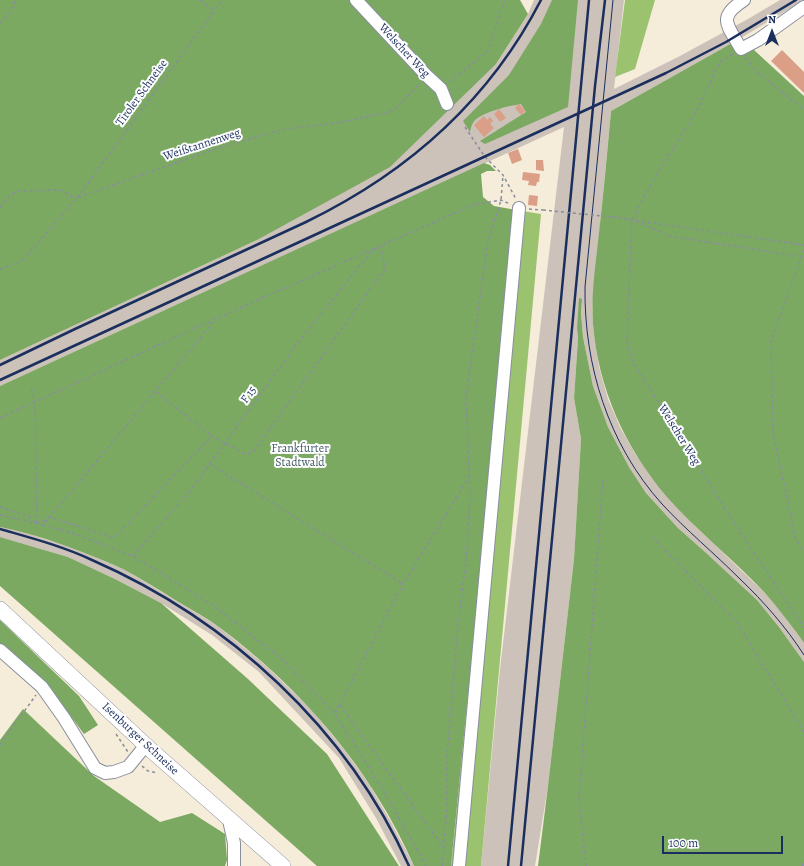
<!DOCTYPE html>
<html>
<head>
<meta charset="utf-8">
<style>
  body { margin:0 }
  #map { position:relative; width:804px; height:866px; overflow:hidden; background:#f5ecd9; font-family:Alegreya,serif }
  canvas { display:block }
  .north { position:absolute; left:752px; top:12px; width:40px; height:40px; -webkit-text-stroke:3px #fff; paint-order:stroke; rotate:0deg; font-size:11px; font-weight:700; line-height:16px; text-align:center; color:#1b2f5e }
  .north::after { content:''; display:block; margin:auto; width:14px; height:18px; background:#1b2f5e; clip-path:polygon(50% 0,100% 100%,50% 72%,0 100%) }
  .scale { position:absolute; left:662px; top:836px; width:121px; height:18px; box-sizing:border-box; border:2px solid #1b2f5e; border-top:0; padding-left:5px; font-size:12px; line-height:14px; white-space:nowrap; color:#1b2f5e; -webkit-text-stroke:3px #fff; paint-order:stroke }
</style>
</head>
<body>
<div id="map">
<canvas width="804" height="866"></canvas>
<div class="north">N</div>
<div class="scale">100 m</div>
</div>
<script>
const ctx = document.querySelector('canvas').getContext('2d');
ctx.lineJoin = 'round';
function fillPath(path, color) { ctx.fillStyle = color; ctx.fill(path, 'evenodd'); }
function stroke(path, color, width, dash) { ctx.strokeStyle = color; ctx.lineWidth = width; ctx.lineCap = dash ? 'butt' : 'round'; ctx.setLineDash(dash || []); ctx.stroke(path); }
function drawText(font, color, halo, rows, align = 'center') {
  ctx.font = font + ' Alegreya,serif'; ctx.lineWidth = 4; ctx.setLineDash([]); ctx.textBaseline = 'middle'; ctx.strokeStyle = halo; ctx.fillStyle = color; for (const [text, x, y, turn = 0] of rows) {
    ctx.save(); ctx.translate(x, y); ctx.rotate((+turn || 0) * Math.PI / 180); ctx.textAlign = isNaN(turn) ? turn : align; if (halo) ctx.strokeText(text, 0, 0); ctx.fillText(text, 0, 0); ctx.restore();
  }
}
fillPath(new Path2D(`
  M 534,0 L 624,0 L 614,89 L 680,56 L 748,19 L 780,0 L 804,0 L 741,38 L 611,111 L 592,310 L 594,335 L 599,367 L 608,399 L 620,427 L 634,452 L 651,477 L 694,525 L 765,593 L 783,614 L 804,643 L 804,662 L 779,627 L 757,600 L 704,551 L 678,528 L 646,493 L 629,467 L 608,427 L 593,386 L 583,337 L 581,313 L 582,299 L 577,328 L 578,339 L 574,398 L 581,439 L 574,559 L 548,786 L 535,866 L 481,866 L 500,669 L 564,127 L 0,386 L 0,360 L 257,240 L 496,64 L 528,14 Z
  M 0,527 L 18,530 L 72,548 L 122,568 L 218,626 L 264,664 L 311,709 L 346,752 L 369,784 L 390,820 L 414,866 L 401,866 L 376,818 L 339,758 L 259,672 L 212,635 L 161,603 L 115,579 L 68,557 L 0,537 Z`), '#ccc2b9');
fillPath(new Path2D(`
  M 625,0 L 655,0 L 635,69 L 615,77 Z
  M 516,210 L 541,214 L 481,866 L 451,866 Z`), '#9bc36f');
fillPath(new Path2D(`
  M 0,0 L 520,0 L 528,14 L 496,64 L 390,167 L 257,240 L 0,360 Z
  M 552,0 L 578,0 L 568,107 L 485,144 L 480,141 L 526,112 L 521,104 C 508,106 486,111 475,120 C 472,123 471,127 470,132 L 463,121 L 509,75 L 541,24 Z
  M 741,38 L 804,96 L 804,643 C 792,626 779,609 765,593 C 734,560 697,531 667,497 C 625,448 598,388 593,324 C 591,296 595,269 598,242 C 603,198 607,155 611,111 Z
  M 484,163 L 490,165 L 496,171 L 487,171 L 481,174 L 483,197 L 494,206 L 516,210 L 451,866 L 414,866 C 372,770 302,689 219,627 C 204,616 188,608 172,598 C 156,588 140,578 123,569 C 113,564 102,560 92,556 C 62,544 32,533 0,527 L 0,386 Z
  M 579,298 L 582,299 L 581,313 L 583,337 L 593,386 L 608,427 L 629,467 L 646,493 L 678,528 L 704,551 L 757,600 L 779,627 L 804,662 L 804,866 L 538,866 L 548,786 L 574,559 L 581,439 L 574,398 L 578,339 L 577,328 Z
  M 0,537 L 68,557 L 115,579 L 161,603 L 248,679 L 327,754 L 399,866 L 317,866 L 0,586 Z
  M 0,620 L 79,696 L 98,725 L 84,734 L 48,686 L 0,647 Z
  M 23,709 L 94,776 L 160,822 L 192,813 L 225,834 L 227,860 L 225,866 L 0,866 L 0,740 Z`), '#7ca962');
fillPath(new Path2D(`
  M 782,50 L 804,72 L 804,93 L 771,61 Z
  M 519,104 L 525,111 L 521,115 L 515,108 Z
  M 499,109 L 506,118 L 500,122 L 494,114 Z
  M 484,116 L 487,120 L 490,117 L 493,121 L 490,124 L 494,128 L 484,137 L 474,125 Z
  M 518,149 L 522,160 L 512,164 L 508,153 Z
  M 536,160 L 543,160 L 544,171 L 536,170 Z
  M 523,172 L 540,174 L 539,182 L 537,182 L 536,186 L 528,185 L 529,181 L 522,180 Z
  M 529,195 L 538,196 L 537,206 L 528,205 Z`), '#da9f86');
const minor = new Path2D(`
  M 356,0 L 427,76 L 441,89 L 447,104
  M 744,0 C 716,18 728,25 741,49 L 758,40 L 804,7
  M 0,650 L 42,687 L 64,718 L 95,768 L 105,773 L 114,772 L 128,767 L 146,745
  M 229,820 L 234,843 L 234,866
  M 459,866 L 519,208`);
const major = new Path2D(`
  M 0,609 L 152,751 L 283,866`);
stroke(minor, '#888e9c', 14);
stroke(major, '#888e9c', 16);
stroke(new Path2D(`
  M 200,0 L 214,11
  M 0,23 L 9,13 L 16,0
  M 733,54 L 721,61 L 715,71 L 701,103 L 653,181 L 632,220 L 627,339 L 629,352 L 635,365 L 726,510 L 804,628
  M 746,58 L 755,70 L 804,110
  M 449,82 L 488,51 L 505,0
  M 465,127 L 485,157 L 503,175 L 516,199
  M 77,198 L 222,0
  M 0,207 L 10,195 L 19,191 L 54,190 L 63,191 L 75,198
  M 529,209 L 543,210
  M 612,217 L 804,245
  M 636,221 L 669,236 L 804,257
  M 804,250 L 771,342 L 773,433 L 796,540 L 804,551
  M 0,269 L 23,260 L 77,198 L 212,150 L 280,130 L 342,122 L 393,111 L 420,83
  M 156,392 L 212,436
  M 0,418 L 215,319 L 473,205 L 501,200 L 510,204
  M 210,464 L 403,584
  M 0,507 L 28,516 L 37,524 L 35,403 L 31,388
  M 0,515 L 43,525 L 215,320
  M 37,524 L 50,517 L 114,538 L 212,436 L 245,454 L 253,452 L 385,269 L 381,245
  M 43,525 L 72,533 L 133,556 L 214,606 L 282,659 L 335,714 L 383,790 L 426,866
  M 652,537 L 738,624 L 804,732
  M 133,556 L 190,491 L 294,348 L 361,264 L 379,246
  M 340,705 L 443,847
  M 335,713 L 403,584 L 469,477
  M 116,734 L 128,752
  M 0,745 L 36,695
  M 142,766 L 148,771 L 158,773
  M 442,866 L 447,809 L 447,755 L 458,624 L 466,561 L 470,496 L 466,397 L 488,241 L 501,200 L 503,175
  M 586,866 L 579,799 L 603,479
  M 802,866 L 804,862`), '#888e9c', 1.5, [3, 3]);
stroke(minor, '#fff', 12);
stroke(major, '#fff', 15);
stroke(new Path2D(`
  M 613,0 L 585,287 C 584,365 608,444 662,504 C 686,530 714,553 740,579 C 764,602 786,627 804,655`), '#1b2f5e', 1);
stroke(new Path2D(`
  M 0,365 L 75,329 L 306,222 C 407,173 489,101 541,0
  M 0,380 L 666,73 L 726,42 L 796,0
  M 0,529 C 31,538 62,546 92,560 C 229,620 347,728 409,866
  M 508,866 L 589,0
  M 521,866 L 595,86 L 605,0`), '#1b2f5e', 2.5);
stroke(new Path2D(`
  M 543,210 L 612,217`), '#888e9c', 1.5, [3, 3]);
drawText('12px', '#1b2f5e', '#fff', [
  ["Welscher Weg",404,51,47],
  ["Tiroler Schneise",142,93,-54],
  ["Weißtannenweg",202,145,-18],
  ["F 15",249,395,-54],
  ["Welscher Weg",679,435,58],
  ["Isenburger Schneise",140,739,43]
]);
drawText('12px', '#415b63', '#fff', [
  ["Frankfurter",300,449],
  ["Stadtwald",300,463]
]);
</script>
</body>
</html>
